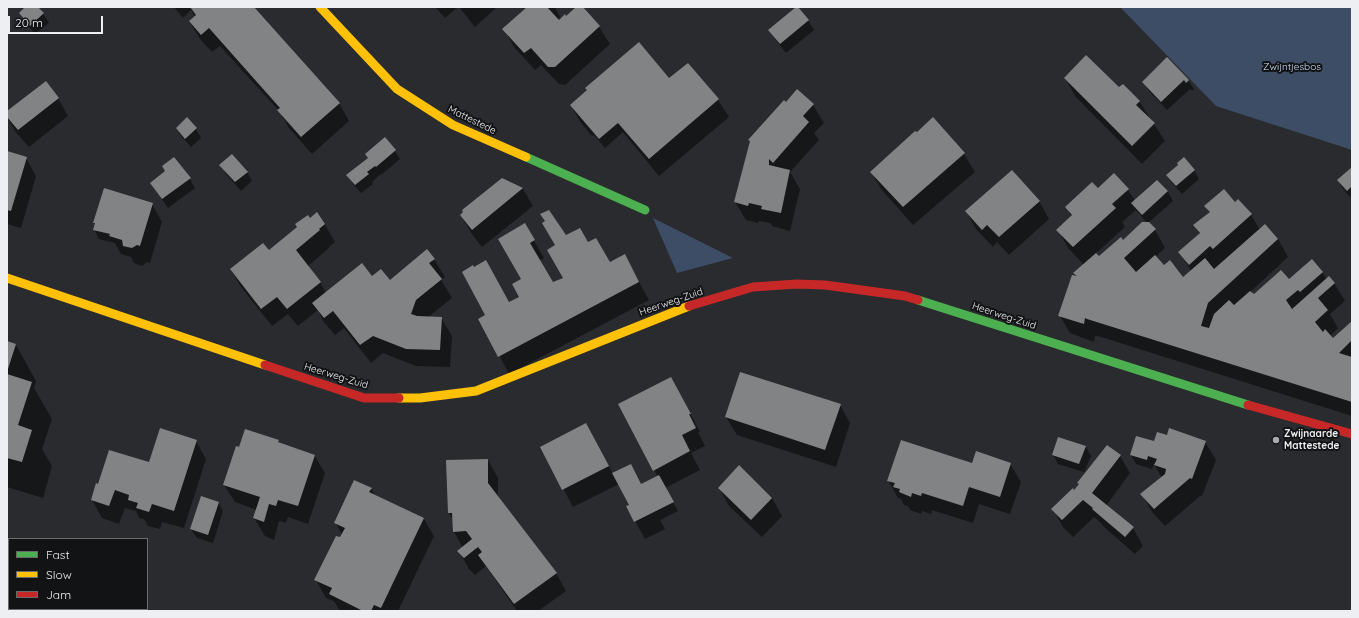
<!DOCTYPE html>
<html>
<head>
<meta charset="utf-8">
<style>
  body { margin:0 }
  #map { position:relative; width:1359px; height:618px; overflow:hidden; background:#292b2e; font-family:Quicksand,sans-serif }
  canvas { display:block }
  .frame { position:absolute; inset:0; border:8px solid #edeff2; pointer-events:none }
  .legend { position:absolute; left:8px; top:538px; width:140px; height:72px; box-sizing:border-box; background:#121315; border:1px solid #6a6b6d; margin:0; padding:5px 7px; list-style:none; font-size:12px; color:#edeff2 }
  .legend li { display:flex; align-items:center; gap:8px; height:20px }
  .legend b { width:20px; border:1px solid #6a6b6d }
  .scale { position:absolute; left:8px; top:16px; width:95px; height:18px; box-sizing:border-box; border:2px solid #edeff2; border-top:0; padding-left:5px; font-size:12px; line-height:14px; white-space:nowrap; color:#edeff2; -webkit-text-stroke:3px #121315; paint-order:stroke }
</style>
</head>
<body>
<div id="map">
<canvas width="1359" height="618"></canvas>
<div class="frame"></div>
<ul class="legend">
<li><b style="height:5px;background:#4caf50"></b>Fast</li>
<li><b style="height:5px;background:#ffc107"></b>Slow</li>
<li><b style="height:5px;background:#c62828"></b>Jam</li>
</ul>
<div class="scale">20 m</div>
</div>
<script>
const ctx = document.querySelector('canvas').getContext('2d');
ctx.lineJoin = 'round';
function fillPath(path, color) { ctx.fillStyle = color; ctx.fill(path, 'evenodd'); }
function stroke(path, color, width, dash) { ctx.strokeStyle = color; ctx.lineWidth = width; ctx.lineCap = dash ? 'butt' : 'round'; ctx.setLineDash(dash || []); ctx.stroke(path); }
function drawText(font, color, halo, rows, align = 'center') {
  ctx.font = font + ' Quicksand,sans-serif'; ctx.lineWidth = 4; ctx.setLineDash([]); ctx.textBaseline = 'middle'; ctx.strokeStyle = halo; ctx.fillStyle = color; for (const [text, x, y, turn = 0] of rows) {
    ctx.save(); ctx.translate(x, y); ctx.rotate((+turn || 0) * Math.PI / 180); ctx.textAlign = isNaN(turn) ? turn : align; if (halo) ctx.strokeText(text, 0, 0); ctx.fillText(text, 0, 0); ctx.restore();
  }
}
fillPath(new Path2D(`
  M 1120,7 L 1352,7 L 1352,150 L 1216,106 Z
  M 653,218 L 733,258 L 677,273 Z`), '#3c4d65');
fillPath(new Path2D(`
  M 27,7 L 37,7 L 43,14 L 49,23 L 35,34 L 25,22 L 20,13 Z
  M 174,7 L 252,7 L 339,103 L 349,121 L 312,154 L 289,128 L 280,112 L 220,46 L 212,52 L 200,39 L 190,22 L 195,17 L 191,10 L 183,18 Z
  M 435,7 L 458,7 L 445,18 Z
  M 459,7 L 497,7 L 475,27 Z
  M 529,7 L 555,7 L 560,17 L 557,20 L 558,21 L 566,17 L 577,7 L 582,7 L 599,27 L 610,44 L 565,85 L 559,84 L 541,65 L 535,70 L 514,47 L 504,29 Z
  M 797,7 L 808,20 L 814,30 L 786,53 L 775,39 L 770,30 Z
  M 1167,59 L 1188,80 L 1194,89 L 1192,91 L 1190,89 L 1167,110 L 1149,91 L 1144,82 Z
  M 688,64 L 718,100 L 729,117 L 659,176 L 623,132 L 605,148 L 594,135 L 592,136 L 581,123 L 571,105 L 669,79 Z
  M 1065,78 L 1119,88 L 1139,101 L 1165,141 L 1142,164 L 1075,96 Z
  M 798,91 L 813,105 L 824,123 L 814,133 L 819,140 L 790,172 L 800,189 L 790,231 L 772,226 L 771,223 L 759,221 L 758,223 L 746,220 L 735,202 L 750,142 L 749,140 Z
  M 58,98 L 68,116 L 29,147 L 15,131 L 7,117 L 7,112 Z
  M 933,119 L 964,154 L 975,172 L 913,225 L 881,189 L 871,172 Z
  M 177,128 L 196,129 L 201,138 L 191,147 L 182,137 Z
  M 395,151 L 400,159 L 381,175 L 381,174 L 372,182 L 373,184 L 361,193 L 353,184 L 348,175 Z
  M 7,152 L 26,158 L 36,176 L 21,228 L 7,224 Z
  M 174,158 L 190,179 L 195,188 L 168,208 L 151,183 L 166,171 Z
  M 221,165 L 247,172 L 252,181 L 241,191 L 226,174 Z
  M 1352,168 L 1352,199 L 1343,189 L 1338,180 Z
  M 1194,170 L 1199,179 L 1182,194 L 1173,184 L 1168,175 Z
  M 502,179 L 523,189 L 533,206 L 482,247 L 471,233 L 461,215 Z
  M 1157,181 L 1168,192 L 1173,201 L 1148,223 L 1155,230 L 1165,248 L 1155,257 L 1164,266 L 1183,278 L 1191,271 L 1180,252 L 1200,235 L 1194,225 L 1210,213 L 1206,206 L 1235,203 L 1238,200 L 1251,215 L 1260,230 L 1278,239 L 1288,257 L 1250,292 L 1254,295 L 1289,280 L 1322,272 L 1327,280 L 1334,283 L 1345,301 L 1330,314 L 1338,328 L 1330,336 L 1333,339 L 1352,322 L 1352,416 L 1098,336 L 1095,336 L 1094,342 L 1070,333 L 1060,316 L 1077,277 L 1075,274 L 1084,265 L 1068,248 L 1058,230 L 1072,217 L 1066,207 L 1098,190 L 1128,190 L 1135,201 ZM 1136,210 L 1147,223 L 1098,258 L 1095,254 L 1125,227 L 1122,222 Z
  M 1039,201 L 1049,219 L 1009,255 L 997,242 L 993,247 L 976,229 L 966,211 Z
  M 152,204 L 162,222 L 150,263 L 147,262 L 142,266 L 134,263 L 131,257 L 121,254 L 115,243 L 99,239 L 94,229 L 95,225 L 94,223 Z
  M 316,214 L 325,225 L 335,242 L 329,247 L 329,248 L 308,266 L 320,282 L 326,293 L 372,277 L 390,281 L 434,259 L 445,277 L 441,280 L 452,298 L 427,318 L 441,318 L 452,336 L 450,367 L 416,366 L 383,353 L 371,363 L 344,328 L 335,335 L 323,321 L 318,310 L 298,326 L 288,314 L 272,326 L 241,287 L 231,270 L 268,251 Z
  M 525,225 L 544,258 L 539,261 L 553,284 L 564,278 L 556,245 L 566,237 L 588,243 L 610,264 L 634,273 L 649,300 L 509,374 L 480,319 L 520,297 Z
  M 7,342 L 16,345 L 36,381 L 34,388 L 52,419 L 42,449 L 52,466 L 43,498 L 7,487 Z
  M 681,396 L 700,432 L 698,432 L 705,446 L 691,453 L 700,470 L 665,488 L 678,511 L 660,520 L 665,529 L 645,539 L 635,521 L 631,505 L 619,484 L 573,507 L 541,447 L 586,424 L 613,474 L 641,485 L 658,477 L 654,470 Z
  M 840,405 L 850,423 L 836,467 L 737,435 L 726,417 Z
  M 1167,436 L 1205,442 L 1216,460 L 1202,496 L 1200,496 L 1165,526 L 1152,512 L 1142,494 L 1162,478 L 1154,464 L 1152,469 L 1136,464 L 1131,455 Z
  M 196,441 L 206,459 L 184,528 L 162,522 L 160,529 L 148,526 L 144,519 L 139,518 L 136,511 L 125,508 L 119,524 L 102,518 L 92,500 L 149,464 Z
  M 278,441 L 280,444 L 314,455 L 325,473 L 308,524 L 288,517 L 286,523 L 279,521 L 274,540 L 265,536 L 254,518 L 257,510 L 235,502 L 224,485 L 240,449 Z
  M 1086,447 L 1091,456 L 1084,472 L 1058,464 L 1053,455 Z
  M 1120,456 L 1130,473 L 1106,506 L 1133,528 L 1143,546 L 1135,554 L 1104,527 L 1101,523 L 1094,517 L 1073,537 L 1063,527 L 1053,509 L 1074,491 L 1079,485 L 1078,483 Z
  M 488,460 L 498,478 L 498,497 L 556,573 L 566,591 L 538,611 L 517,611 L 486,566 L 475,575 L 469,569 L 459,551 L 463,548 L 454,532 L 453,520 L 449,513 Z
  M 1010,464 L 1021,482 L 1010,514 L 979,504 L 973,523 L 932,510 L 931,514 L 922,511 L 921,514 L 910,510 L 908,506 L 904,505 L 901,499 L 898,498 L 888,480 L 973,465 Z
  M 739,467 L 772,498 L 782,516 L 762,537 L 729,506 L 719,488 Z
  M 371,488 L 375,495 L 424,519 L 434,536 L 398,611 L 340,611 L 334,601 L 326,598 L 316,580 L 342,535 L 336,523 Z
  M 218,502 L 223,511 L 213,543 L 197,538 L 191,529 Z`), '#0007');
fillPath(new Path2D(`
  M 25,7 L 38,7 L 44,13 L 30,26 L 19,13 Z
  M 190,7 L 254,7 L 340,103 L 301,137 L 277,110 L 280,108 L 209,28 L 201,35 L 189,21 L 196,15 Z
  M 527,7 L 547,7 L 559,20 L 565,14 L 566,16 L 576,7 L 583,7 L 600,26 L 555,67 L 548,67 L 531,48 L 524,53 L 502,29 Z
  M 796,7 L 798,7 L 809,20 L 780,44 L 768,30 Z
  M 639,42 L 669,78 L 688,63 L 719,99 L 649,159 L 618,123 L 599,139 L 570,105 L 587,90 L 585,88 Z
  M 1086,55 L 1119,87 L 1123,84 L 1140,101 L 1136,105 L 1155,123 L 1132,146 L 1064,78 Z
  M 1167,57 L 1189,80 L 1186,83 L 1184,80 L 1161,102 L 1142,82 Z
  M 46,81 L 59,98 L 18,130 L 7,117 L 7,111 Z
  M 797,89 L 814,104 L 803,116 L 809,122 L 773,163 L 769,159 L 769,165 L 790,170 L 781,213 L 761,209 L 762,206 L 749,203 L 748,206 L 734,202 L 750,141 L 748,140 L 784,100 L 786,102 Z
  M 187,117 L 197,128 L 185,139 L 176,128 Z
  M 933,117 L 965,153 L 903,207 L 870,172 L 915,131 L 917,132 Z
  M 385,137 L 396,150 L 376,167 L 375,166 L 367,172 L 369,174 L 355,185 L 346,175 L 368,158 L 365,154 Z
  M 7,151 L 27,157 L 11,211 L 7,210 Z
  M 232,154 L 248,172 L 235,182 L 219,165 Z
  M 174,157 L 191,178 L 162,199 L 150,183 L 165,171 L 162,166 Z
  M 1184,157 L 1195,170 L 1176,186 L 1166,175 L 1178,165 L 1177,163 Z
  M 1352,167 L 1352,186 L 1347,191 L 1337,180 Z
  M 1012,170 L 1040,201 L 999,237 L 987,225 L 982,230 L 965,211 Z
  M 1114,173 L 1129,189 L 1112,204 L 1116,208 L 1073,247 L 1056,230 L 1072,215 L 1065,207 L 1092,182 L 1098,188 Z
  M 502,178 L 523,188 L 472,230 L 460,215 L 463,212 L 462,210 Z
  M 1157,180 L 1168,191 L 1142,215 L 1131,203 Z
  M 104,188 L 153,203 L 140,246 L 137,245 L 132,248 L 123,246 L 122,240 L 109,236 L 110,234 L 93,230 L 95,223 L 93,223 Z
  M 1224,189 L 1235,202 L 1238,199 L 1252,214 L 1213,249 L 1210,246 L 1189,265 L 1178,252 L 1200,233 L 1193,225 L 1210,212 L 1204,206 Z
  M 549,210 L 566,235 L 580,228 L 588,242 L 596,238 L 610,262 L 625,254 L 639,282 L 498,357 L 478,319 L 485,315 L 462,272 L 473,265 L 474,267 L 486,260 L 509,302 L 519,297 L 512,284 L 521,279 L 498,239 L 525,223 L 535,240 L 530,243 L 553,282 L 563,278 L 547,250 L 555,245 L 542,223 L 545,221 L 540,214 Z
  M 317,212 L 325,224 L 319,229 L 320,230 L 296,250 L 321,282 L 287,309 L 277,297 L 261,309 L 230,269 L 263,243 L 269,250 L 297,227 L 295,224 L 308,215 L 310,218 Z
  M 1142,222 L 1149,222 L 1156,229 L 1124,258 L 1136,272 L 1155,255 L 1164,265 L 1170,260 L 1183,277 L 1205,258 L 1214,269 L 1265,224 L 1278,239 L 1208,303 L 1201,326 L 1209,328 L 1214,314 L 1229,300 L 1234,305 L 1250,291 L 1254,294 L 1281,270 L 1289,279 L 1312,259 L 1323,272 L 1300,292 L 1298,290 L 1286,300 L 1292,309 L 1329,276 L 1335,283 L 1318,298 L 1328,310 L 1315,322 L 1323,332 L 1325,329 L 1333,338 L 1352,321 L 1352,340 L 1339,353 L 1352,357 L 1352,402 L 1087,319 L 1085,318 L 1084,324 L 1058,316 L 1072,275 L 1077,276 L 1073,273 L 1096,253 L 1099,256 L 1121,237 L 1123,240 Z
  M 427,249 L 435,259 L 429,263 L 442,279 L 416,300 L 411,314 L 417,316 L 442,317 L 440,350 L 406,349 L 373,336 L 360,345 L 333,311 L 324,318 L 312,303 L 362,263 L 372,276 L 381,269 L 390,280 Z
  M 7,341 L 16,344 L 7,372 Z
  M 740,372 L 841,404 L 825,450 L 725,417 Z
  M 7,374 L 32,382 L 18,425 L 32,430 L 22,462 L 7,458 Z
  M 671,377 L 691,414 L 689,414 L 696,428 L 682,435 L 690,451 L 653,471 L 618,404 Z
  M 586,423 L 609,466 L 562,490 L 540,447 Z
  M 160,428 L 197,440 L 174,511 L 152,504 L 149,512 L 136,508 L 138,503 L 128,500 L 129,495 L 115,490 L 109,506 L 91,500 L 96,483 L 98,484 L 109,450 L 149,462 Z
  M 1169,428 L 1206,441 L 1192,479 L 1190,478 L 1154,509 L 1140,494 L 1165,474 L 1166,469 L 1154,465 L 1157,459 L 1148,456 L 1147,460 L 1130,455 L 1136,436 L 1154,441 L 1157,432 L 1167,435 Z
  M 245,429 L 279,440 L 278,442 L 315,455 L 298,506 L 278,500 L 276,506 L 269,504 L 264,522 L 253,518 L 260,497 L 223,485 L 236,446 L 239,447 Z
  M 1058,437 L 1086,446 L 1079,464 L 1052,455 Z
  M 901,440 L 972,463 L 976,451 L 1011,463 L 1000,497 L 969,487 L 963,506 L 922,493 L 921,496 L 912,493 L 911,497 L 899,492 L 900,489 L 893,487 L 895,483 L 887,481 Z
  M 1107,445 L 1121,455 L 1092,493 L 1134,527 L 1125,537 L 1092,509 L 1093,508 L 1083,500 L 1062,520 L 1051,509 L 1073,488 L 1074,490 L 1079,484 L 1077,483 Z
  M 488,459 L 488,483 L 557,573 L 514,604 L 478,555 L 482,552 L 478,547 L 464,558 L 457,551 L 472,539 L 466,531 L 453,532 L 452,513 L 448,513 L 446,460 Z
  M 631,464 L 641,484 L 659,475 L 674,502 L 634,522 L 626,506 L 629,505 L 612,473 Z
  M 739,465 L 772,498 L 751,520 L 718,488 Z
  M 354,480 L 372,488 L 369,492 L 424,518 L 381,608 L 374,605 L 371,611 L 363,611 L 329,594 L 332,588 L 314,580 L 336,536 L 340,537 L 345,528 L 334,523 Z
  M 201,496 L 219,502 L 208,535 L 190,529 Z`), '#828385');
stroke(new Path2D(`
  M 526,157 L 645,210
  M 918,300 L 1248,405`), '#4caf50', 9);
stroke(new Path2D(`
  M 320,7 L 397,89 L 453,125 L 526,157
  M 7,278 L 265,365
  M 399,398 L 420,398 L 476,391 L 689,306`), '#ffc107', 9);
stroke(new Path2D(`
  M 689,306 L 753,287 L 797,284 L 825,285 L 905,296 L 918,300
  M 265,365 L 364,398 L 399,398
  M 1248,405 L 1352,434`), '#c62828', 9);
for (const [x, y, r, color] of [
  [1276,440,4,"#a8aaad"]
]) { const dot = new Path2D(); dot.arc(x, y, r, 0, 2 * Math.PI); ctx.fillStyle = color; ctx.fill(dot); stroke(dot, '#121315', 1.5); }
drawText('10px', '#cddffc', '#121315', [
  ["Zwijntjesbos",1292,67]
]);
drawText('10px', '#edeff2', '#121315', [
  ["Mattestede",472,120,26],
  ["Heerweg-Zuid",671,302,-19],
  ["Heerweg-Zuid",1004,316,18],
  ["Heerweg-Zuid",336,376,17]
]);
drawText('bold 10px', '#edeff2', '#121315', [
  ["Zwijnaarde",1284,434],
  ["Mattestede",1284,446]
], 'left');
</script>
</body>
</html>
